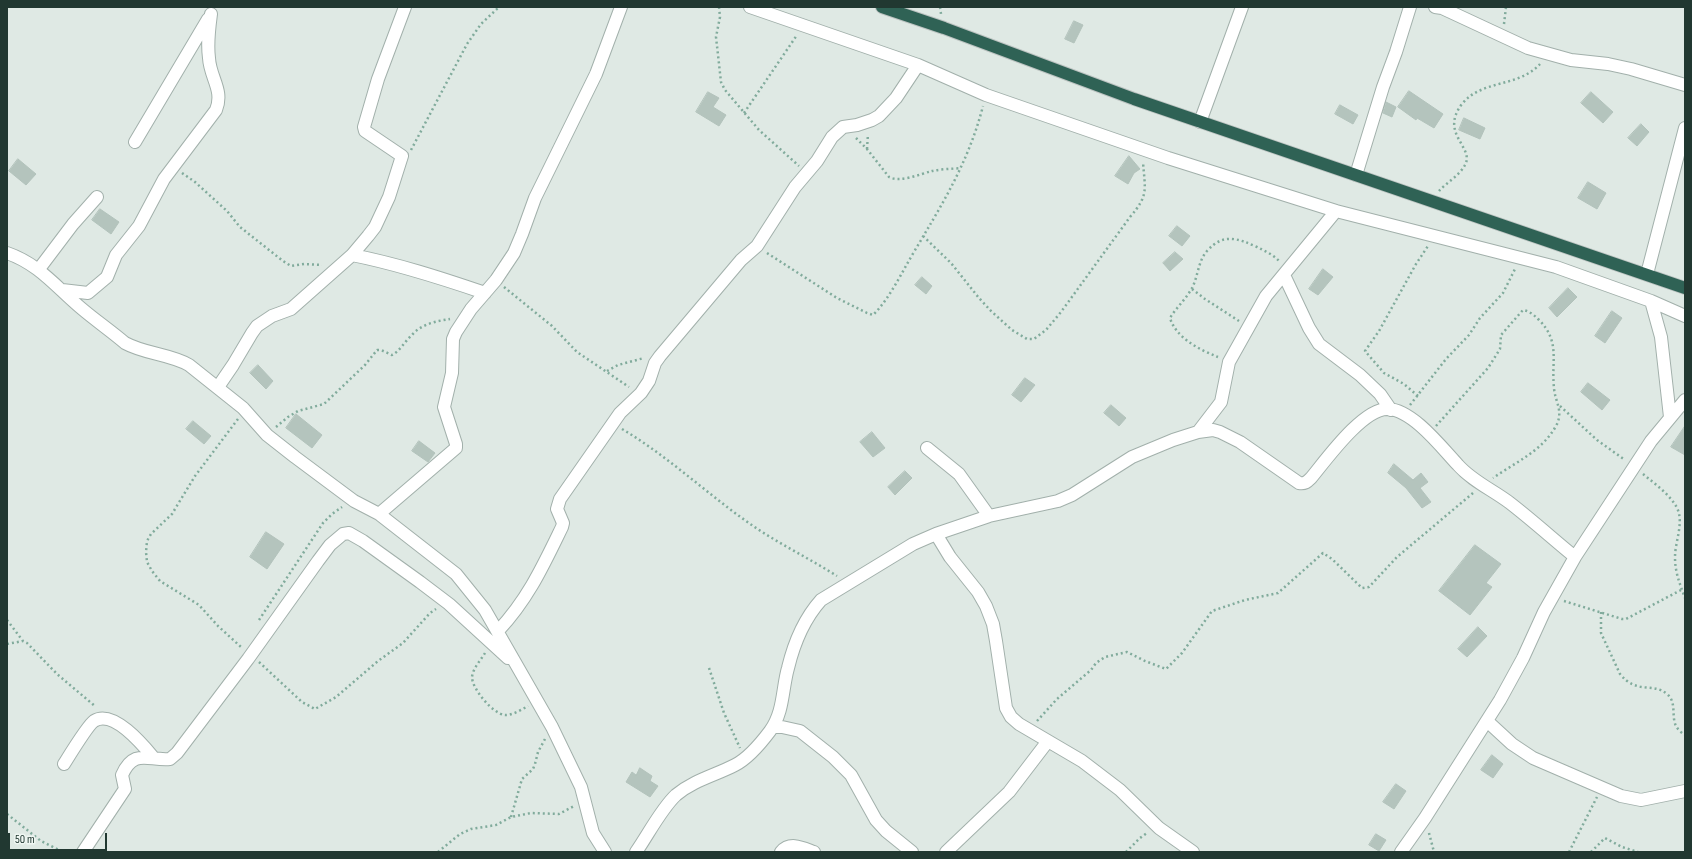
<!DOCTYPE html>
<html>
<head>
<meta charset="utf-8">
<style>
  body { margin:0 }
  #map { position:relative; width:1692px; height:859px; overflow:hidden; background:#dfe9e4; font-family:"Sofia Sans Condensed",sans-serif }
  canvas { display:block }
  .frame { position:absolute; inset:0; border:8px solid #213831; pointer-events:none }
  .scale { position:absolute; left:8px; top:833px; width:99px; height:18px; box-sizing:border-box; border:2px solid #213831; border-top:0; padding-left:5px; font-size:12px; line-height:14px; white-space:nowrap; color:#213831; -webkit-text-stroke:3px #eff6f2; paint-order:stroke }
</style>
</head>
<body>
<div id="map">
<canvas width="1692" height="859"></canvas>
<div class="frame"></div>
<div class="scale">50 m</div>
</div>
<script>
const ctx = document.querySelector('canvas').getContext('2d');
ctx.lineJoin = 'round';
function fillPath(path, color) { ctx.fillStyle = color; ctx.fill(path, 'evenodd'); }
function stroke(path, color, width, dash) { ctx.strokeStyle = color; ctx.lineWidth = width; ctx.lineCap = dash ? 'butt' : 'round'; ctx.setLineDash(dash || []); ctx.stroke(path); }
const building = new Path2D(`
  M 1074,21 L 1083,25 L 1074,43 L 1065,39 Z
  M 1409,91 L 1443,114 L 1434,128 L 1417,118 L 1416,120 L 1398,107 Z
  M 708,92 L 719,98 L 713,107 L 726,115 L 719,126 L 696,112 Z
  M 1591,92 L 1613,112 L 1603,123 L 1581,103 Z
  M 1386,102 L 1396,107 L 1392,117 L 1383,113 Z
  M 1340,105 L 1358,115 L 1353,124 L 1335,114 Z
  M 1464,118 L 1485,128 L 1480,139 L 1459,130 Z
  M 1641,124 L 1649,132 L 1637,146 L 1628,138 Z
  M 1129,156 L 1140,169 L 1134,173 L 1128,184 L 1115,176 Z
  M 18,159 L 36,174 L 26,185 L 9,171 Z
  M 1588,182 L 1606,193 L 1597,209 L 1578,198 Z
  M 100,209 L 119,222 L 111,234 L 92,220 Z
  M 1177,226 L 1190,236 L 1182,246 L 1169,236 Z
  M 1175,252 L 1183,259 L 1170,271 L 1163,263 Z
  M 1323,269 L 1333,277 L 1318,295 L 1309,289 Z
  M 922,277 L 932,286 L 926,294 L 915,285 Z
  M 1568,288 L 1577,297 L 1557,317 L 1549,308 Z
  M 1612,311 L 1622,318 L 1605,343 L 1595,336 Z
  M 258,365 L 273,381 L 266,389 L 250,373 Z
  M 1025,378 L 1035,385 L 1021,402 L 1012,395 Z
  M 1588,383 L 1610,400 L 1602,410 L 1581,392 Z
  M 1111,405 L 1126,418 L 1119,426 L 1104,413 Z
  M 296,414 L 322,435 L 312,448 L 286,428 Z
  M 193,421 L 211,436 L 204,444 L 186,429 Z
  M 1685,426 L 1685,455 L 1671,447 Z
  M 872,432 L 885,448 L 873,457 L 860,442 Z
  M 419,441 L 435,453 L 428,462 L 412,451 Z
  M 1394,464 L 1413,480 L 1421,473 L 1428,482 L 1420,488 L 1431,502 L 1422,508 L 1406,488 L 1388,473 Z
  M 905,471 L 912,478 L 895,495 L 888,487 Z
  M 266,532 L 284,544 L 267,569 L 250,557 Z
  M 1475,545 L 1501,564 L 1486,583 L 1492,587 L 1470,615 L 1439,591 Z
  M 1478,627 L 1487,636 L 1467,657 L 1458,649 Z
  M 1492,755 L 1503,764 L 1493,778 L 1481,770 Z
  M 640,768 L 652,776 L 650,781 L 658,786 L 650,797 L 626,782 L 632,772 L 636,775 Z
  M 1396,784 L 1406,791 L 1394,809 L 1383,802 Z
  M 1376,834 L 1386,840 L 1379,851 L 1369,845 Z`);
fillPath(building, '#b4c4bd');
stroke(building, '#b2c2bb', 1);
const minor = new Path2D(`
  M 750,7 L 918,65 L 986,95 L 1168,158 L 1336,211 L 1556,267 L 1651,301 L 1685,316
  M 1435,7 L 1442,8 L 1528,48 L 1571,60 L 1608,64 L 1631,69 L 1685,85
  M 1200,122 L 1242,7
  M 135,142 L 208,19
  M 1356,175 L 1383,87 L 1396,52 L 1410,7
  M 7,253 C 39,264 56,287 81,308 C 95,320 111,331 125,343 C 145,354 170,354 189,365 L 243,408 L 267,435 L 295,457 L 354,501 L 379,514 L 456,574 L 485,610 L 552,727 L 581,787 L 593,833 L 605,852
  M 352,255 C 398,264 441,278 485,293
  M 39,269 L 73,224 L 97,197
  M 1647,274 L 1685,128
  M 1284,275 L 1309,328 L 1319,344 L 1360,375 L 1380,394 L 1391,410
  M 62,290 L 88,293 L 107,277 L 116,255 L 139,226 L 164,179 L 216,110 C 224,90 210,78 209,58 C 207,43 209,29 211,14
  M 1651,301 L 1661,337 L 1670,417
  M 218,387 L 233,365 L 252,333 L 257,326 L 272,316 L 291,309 L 352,255 L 368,236 L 375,227 L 389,197 L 402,156 L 365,131 L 364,127 L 378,79 L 405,7
  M 1198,432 L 1221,402 L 1229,362 L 1266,296 L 1336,211
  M 927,448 L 959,474 L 989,516
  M 379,514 L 456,448 L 456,444 L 444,407 L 452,373 L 453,339 L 456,332 L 471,309 L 496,280 L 514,253 L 522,234 L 535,198 L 596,74 L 621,7
  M 936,534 L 950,557 L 978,592 L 986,606 L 993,624 L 996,641 L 1006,708 L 1011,717 L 1019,724 L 1082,761 L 1120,790 L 1159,828 L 1193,852
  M 498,631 C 528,599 543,566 562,527 L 563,523 L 557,509 L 560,499 L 620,413 L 641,393 L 649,381 L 655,363 L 660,356 L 741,260 L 757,246 L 795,187 L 817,161 L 832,137 L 843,127 L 857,125 L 872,120 L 879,116 L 896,98 L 918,65
  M 1487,721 L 1512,744 L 1533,758 L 1621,796 L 1641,800 L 1685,791
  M 773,727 L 782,727 L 800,731 L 833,757 L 851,775 L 876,820 L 886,831 L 912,852
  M 64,764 C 69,756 88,725 94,721 C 113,709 143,745 153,757
  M 83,852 L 125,789 L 122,775 C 134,748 148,761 170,759 L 177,753 L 248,659 L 318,561 L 330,545 L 343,534 L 349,533 L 363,541 L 420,582 L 449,604 L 508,658
  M 636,852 C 648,835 661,809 676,795 C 694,780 716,775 735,765 C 749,758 761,743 770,731 C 784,712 782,689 788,668 C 794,643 804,619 821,600 L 913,544 L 936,534 L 989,516 L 1058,501 L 1072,495 L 1132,457 L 1173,440 L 1198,432 L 1213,430 L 1220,432 L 1240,442 L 1299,483 C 1305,484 1307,482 1311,478 C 1326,460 1363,408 1388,409 C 1413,410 1442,448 1458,465 C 1472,481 1493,490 1510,503 C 1532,520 1553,539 1575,557
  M 781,852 C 790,841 803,848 814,852
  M 946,852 L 1009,792 L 1048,741
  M 1401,852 L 1425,818 L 1500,700 L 1523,658 L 1544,612 L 1575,557 L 1651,441 L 1685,400`);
const highway = new Path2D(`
  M 882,7 L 944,28 L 1134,99 L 1685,288`);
stroke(minor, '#a2b0ab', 14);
stroke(highway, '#bcc3c1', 14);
stroke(new Path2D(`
  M 719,7 L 720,17 L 716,37 L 721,82 L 725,90 L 759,130 L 799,166
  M 940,7 L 941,14
  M 1504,24 L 1506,7
  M 744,113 L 797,35
  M 856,138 L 867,149 L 889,177 C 900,183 920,174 932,171 C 941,169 951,169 961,168
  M 867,149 L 868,134
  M 411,150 L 467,44 L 481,24 L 499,7
  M 182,173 L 195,182 L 227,211 L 240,227 L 283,261 L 291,266 L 304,264 L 322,265
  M 1439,191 C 1446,183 1460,175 1465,165 C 1475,147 1439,134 1462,104 C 1482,79 1518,88 1540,64
  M 923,236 L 951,263 L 979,298 L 991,311 L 1012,330 L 1027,339 L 1034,339 L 1046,330 L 1061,312 L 1130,217 C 1149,195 1145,190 1143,162
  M 767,253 L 837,298 L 867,313 L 873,315 L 875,313 C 890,297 900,276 911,257 C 941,206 968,164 983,106
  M 504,287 L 552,326 L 577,352 L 629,387
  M 1192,289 L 1205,299 L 1239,321
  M 1218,357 C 1200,350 1176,338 1170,318 C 1176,308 1186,299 1192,288 C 1198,277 1198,261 1207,251 C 1223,233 1237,238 1257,247 C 1265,251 1274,255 1280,262
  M 607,371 L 618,365 L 644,358
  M 1418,396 L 1404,384 L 1384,373 L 1365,351 L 1379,331 L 1416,264 L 1428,246
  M 1410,405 L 1446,359 L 1469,335 L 1480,318 L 1503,293 L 1515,269
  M 1560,406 L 1597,440 L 1625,460
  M 238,419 L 195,476 L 172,514 L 151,534 L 147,541 L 146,552 L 147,562 L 152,571 L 160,581 L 199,605 L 218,626 L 241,647
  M 1436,426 L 1488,368 L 1500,349 L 1501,335 L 1523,310 C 1529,311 1534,315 1538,319 C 1561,341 1551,361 1554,388 C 1555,402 1564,411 1556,426 C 1542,451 1516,462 1493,478
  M 276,427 L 288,417 L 298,411 L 324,404 L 365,365 L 377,350 L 381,350 L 392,355 C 400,351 405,341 412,335 C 421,324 437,321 450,319
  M 622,429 C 666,455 704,491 746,521 C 775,542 807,557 837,576
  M 1643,474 C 1655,484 1668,493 1676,506 C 1685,521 1675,541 1675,557 C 1675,573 1680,584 1685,598
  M 1564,601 L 1622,619 L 1626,619 L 1681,590
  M 1601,612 L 1601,633 L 1620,674 C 1637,695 1653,682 1667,694 C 1677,702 1671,716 1676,726 C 1678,730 1682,733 1685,735
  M 7,620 L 23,641
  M 259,620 L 323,523 L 332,514 L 342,507
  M 7,644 L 23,641 L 27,643 L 57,674 L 96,707
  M 485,653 C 481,660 473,668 472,677 C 472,689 493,714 505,715 C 513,715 521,710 528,706
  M 259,662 L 302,702 L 315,709 L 336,697 L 378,661 L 403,643 L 430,613 L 436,609
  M 709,668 L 724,713 L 740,748
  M 1037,721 L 1057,699 L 1091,670 L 1096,663 L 1105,657 L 1127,652 L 1145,661 L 1166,669 L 1182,653 L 1212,611 L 1245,600 L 1278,593 L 1323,553 L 1332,559 L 1362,588 L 1369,587 L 1397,557 L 1473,493
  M 7,814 L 41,841 L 63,852
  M 511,817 L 522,779 L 533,769 L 535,764 L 538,752 L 545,739
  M 1429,833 L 1434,852
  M 438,852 L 460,834 L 471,829 L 496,825 L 511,817 L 531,813 L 559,814 L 574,806
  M 1126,852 L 1140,838 L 1147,833
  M 1569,852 L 1597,797
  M 1591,852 L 1605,838 L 1622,847 L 1638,852`), '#81ab9c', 2.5, [2, 3]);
stroke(minor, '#fff', 12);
stroke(highway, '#2f6255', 12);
</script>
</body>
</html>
